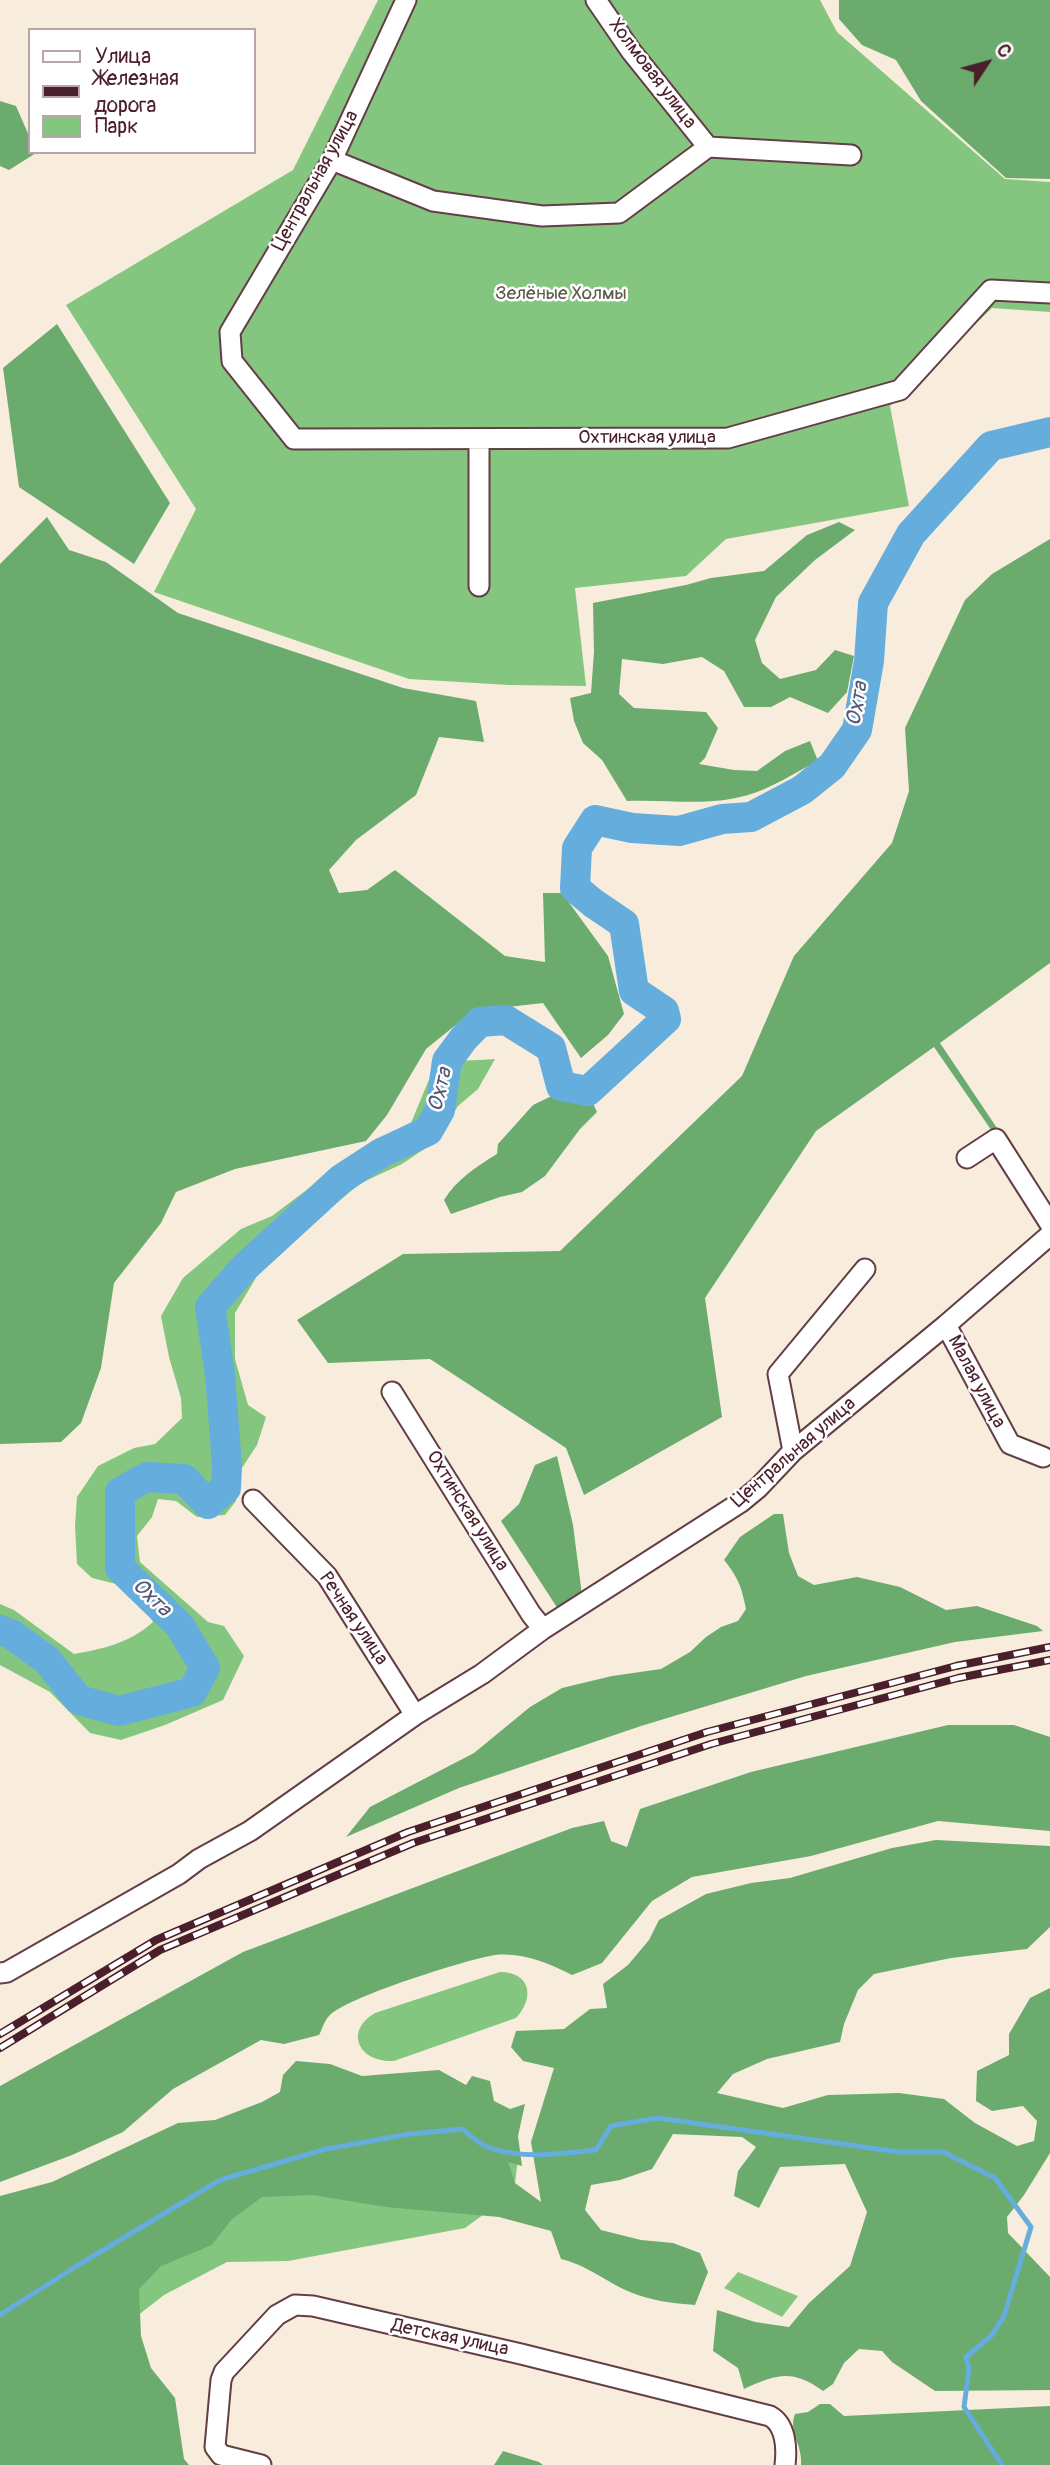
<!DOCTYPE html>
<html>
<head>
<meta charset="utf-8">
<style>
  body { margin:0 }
  #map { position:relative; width:1050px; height:2465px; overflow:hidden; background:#f8eddd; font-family:Pangolin,sans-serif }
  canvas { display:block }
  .legend { position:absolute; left:28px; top:28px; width:228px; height:126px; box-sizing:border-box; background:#fff; border:2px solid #b7a5aa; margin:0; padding:9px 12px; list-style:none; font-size:21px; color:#4a1f2b }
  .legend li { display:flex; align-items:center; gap:14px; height:35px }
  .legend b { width:35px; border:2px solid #b7a5aa }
  .north { position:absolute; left:952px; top:28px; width:70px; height:70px; -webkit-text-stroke:5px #fff; paint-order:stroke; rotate:54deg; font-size:19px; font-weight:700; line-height:28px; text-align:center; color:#4a1f2b }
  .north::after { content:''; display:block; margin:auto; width:24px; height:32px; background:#4a1f2b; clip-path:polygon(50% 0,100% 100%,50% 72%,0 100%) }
</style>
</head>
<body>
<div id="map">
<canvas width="1050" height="2465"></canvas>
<ul class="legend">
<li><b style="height:9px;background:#fff"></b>Улица</li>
<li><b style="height:9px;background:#4a1f2b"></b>Железная дорога</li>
<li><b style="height:19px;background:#84c67f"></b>Парк</li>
</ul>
<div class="north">С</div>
</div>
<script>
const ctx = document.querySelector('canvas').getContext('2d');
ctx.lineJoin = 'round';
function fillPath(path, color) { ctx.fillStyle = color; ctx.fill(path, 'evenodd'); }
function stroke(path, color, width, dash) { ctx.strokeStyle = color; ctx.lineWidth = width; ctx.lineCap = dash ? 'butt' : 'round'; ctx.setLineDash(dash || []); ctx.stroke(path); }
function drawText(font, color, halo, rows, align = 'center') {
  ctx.font = font + ' Pangolin,sans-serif'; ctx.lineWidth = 5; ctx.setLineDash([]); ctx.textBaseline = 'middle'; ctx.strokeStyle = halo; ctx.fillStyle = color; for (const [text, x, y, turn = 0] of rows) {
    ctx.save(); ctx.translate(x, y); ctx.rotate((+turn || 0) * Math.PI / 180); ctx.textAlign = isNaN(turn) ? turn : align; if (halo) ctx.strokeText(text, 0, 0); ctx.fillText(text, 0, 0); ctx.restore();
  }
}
fillPath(new Path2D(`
  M 378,0 L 820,0 L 837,32 L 1005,179 L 1050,182 L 1050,312 L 992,308 L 890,406 L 909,506 L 726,539 L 686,576 L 575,588 L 586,686 L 509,685 L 409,679 L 154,592 L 196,509 L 66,305 L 293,170 Z
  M 495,1059 L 478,1089 L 458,1106 L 436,1141 L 402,1164 L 361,1183 L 324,1213 L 260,1271 L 235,1313 L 235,1359 L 248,1405 L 266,1417 L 257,1445 L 242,1468 L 236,1501 L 225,1515 L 197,1517 L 176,1501 L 158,1499 L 152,1517 L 137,1536 L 140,1562 L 208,1622 L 224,1626 L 244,1656 L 223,1700 L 165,1725 L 121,1740 L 90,1733 L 50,1692 L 0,1665 L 0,1604 L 14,1610 L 74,1654 C 103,1649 130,1643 153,1622 L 139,1599 L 116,1584 L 92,1578 L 77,1564 L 75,1525 L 77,1497 L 98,1466 L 134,1448 L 155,1444 L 182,1418 L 181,1398 L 169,1357 L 161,1316 L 183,1278 L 241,1229 L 272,1216 L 353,1155 L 411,1123 L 435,1065 C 453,1059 475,1061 495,1059 Z
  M 500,1972 C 531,1972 535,1998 516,2018 L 394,2061 C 360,2063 343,2032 375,2013 Z
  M 518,2158 L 514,2192 L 465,2228 L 288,2261 L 227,2262 L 164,2295 L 100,2345 L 160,2180 Z
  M 738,2272 L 798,2296 L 782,2317 L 724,2288 Z`), '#84c67f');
fillPath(new Path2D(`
  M 839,0 L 1050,0 L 1050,179 L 1006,178 L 921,101 L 896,60 L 862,45 L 839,19 Z
  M 0,101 L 16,106 L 30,138 L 30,152 L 36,153 L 9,170 L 0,166 Z
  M 57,324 L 170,503 L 134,564 L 19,487 L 3,368 Z
  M 47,517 L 69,550 L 106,562 L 178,613 L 403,688 L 476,701 L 484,742 L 439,737 L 416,795 L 356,840 L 329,870 L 339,893 L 367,890 L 395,870 L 505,956 L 545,962 L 543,893 L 562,893 L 608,956 L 624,1014 L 608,1035 L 581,1058 L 543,1003 L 473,1011 L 426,1049 L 387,1115 L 366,1141 L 235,1169 L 176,1192 L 161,1223 L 114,1283 L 101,1368 L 81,1423 L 61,1442 L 0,1444 L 0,564 Z
  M 839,522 L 855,530 L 815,560 L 776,597 L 755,640 L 762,663 L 780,679 L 816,670 L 835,650 L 854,656 L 847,692 L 828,713 L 790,697 L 771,707 L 744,707 L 724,671 L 702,657 L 663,664 L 622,659 L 619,694 L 634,708 L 706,712 L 718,728 L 705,758 L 699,764 L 734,770 L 757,771 L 785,751 L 810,741 L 818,761 C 796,772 770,789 748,795 C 708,807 667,799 627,801 L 602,760 L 583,743 L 574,721 L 570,698 L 591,693 L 594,652 L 593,603 L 686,585 L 711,578 L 764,571 L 807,535 Z
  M 1050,539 L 1050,963 L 940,1043 L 1001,1134 L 996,1137 L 934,1047 L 816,1131 L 705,1298 L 722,1417 L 584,1495 L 566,1448 L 430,1359 L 328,1363 L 297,1320 L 403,1254 L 560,1251 L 742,1076 L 794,956 L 892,843 L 909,791 L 905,728 L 965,600 L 992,574 Z
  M 558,1093 L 591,1099 L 597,1112 L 580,1129 L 545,1176 L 522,1192 L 500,1197 L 451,1214 L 444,1200 C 457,1179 476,1167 497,1154 L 498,1144 L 533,1105 Z
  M 557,1456 L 573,1525 L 582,1595 L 558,1609 L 501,1521 L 519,1504 L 535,1465 Z
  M 774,1514 L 783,1514 L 789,1553 L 798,1576 L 814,1585 L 857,1577 L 900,1587 L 946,1610 L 977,1606 L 1037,1626 L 1043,1631 L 955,1642 L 806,1676 L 641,1726 L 459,1788 L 346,1837 L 370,1807 L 474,1753 L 530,1707 L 562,1688 L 612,1676 L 661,1669 L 690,1652 L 706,1637 L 721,1627 L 738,1621 L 746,1609 C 742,1588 738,1577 724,1560 L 740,1537 Z
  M 948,1725 L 1014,1725 L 1050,1737 L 1050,1831 L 938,1821 L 811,1856 L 692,1877 L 652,1901 L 602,1963 L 572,1975 C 548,1963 523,1952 495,1955 C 468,1959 344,1998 329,2016 C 324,2021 322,2030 319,2035 L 284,2044 L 261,2040 L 173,2089 L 123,2132 L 72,2155 L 0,2182 L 0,2086 L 243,1952 L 572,1828 L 604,1821 L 611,1841 L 627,1847 L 640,1809 L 751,1772 Z
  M 936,1840 L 1050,1846 L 1050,1927 L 1027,1949 L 951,1958 L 874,1974 L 858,1990 L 844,2024 L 840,2042 L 767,2059 L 733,2074 L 717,2093 L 783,2108 L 828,2095 L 899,2093 L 944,2099 L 975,2123 L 1017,2146 L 1034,2141 L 1037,2121 L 1023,2106 L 992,2111 L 976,2101 L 977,2071 L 1009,2055 L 1009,2034 L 1030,1998 L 1050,1988 L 1050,2153 L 1024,2195 L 1007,2217 L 1008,2233 L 1050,2277 L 1050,2390 L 935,2391 L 892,2362 L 882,2351 L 859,2349 L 844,2363 L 833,2384 L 823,2391 C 792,2369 777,2374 744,2389 L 738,2368 L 713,2351 L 717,2310 L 755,2322 L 789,2327 L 809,2303 L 850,2266 L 867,2212 L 845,2164 L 780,2167 L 759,2208 L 734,2196 L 738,2171 L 756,2147 L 742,2137 L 673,2134 L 652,2169 L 620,2180 L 591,2185 L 585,2210 L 601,2230 L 641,2240 L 673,2243 L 700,2253 L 708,2272 L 695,2305 C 673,2303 651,2301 630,2292 C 606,2282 587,2265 561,2259 L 551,2231 L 499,2217 L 386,2207 L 313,2195 L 262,2197 L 231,2220 L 212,2245 L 161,2266 L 139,2289 L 141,2336 L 151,2368 L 175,2398 L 184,2459 L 189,2465 L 0,2465 L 0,2196 L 52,2182 L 178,2123 L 215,2120 L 262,2102 L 280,2092 L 283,2075 L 296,2061 L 330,2064 L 362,2076 L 439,2070 L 466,2085 L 472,2076 L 490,2081 L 494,2101 L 510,2109 L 525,2104 L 518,2136 L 522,2166 L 508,2162 L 515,2183 L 541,2202 L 531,2142 L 554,2068 L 523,2061 L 511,2047 L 516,2031 L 564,2029 L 590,2009 L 607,2008 L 603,1984 L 628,1965 L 649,1940 L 659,1920 L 706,1894 L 751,1883 L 790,1878 L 892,1848 Z
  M 820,2404 L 830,2404 L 844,2416 L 1050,2406 L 1050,2465 L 801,2465 C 803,2445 788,2432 795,2414 L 808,2412 Z
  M 503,2451 L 539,2462 L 543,2465 L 494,2465 Z`), '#6bab6e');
stroke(new Path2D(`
  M 0,2315 L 75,2267 L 220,2180 L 326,2149 L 410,2134 L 462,2129 C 470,2135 480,2145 490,2148 C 523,2159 562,2154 596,2150 L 611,2126 L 658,2118 L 899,2152 L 943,2152 L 995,2178 L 1031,2227 L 1004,2316 L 992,2335 L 966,2357 L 969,2369 L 964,2407 L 1002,2465`), '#65addc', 5);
stroke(new Path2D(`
  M 0,1630 L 11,1634 L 47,1660 L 79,1700 L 119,1711 L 192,1692 L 205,1668 L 180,1626 L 120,1568 L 120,1492 L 147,1477 L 184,1479 L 208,1504 L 226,1488 L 227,1466 L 220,1374 L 210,1307 L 244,1268 L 341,1179 L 381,1153 L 428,1131 L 440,1110 L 447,1061 L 464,1038 L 480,1022 L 506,1020 L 551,1048 L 561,1086 L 588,1091 L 666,1019 L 664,1011 L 634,991 L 624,924 L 593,903 L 575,888 L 577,848 L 595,820 L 632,828 L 679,831 L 722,819 L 751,817 L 802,790 L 832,766 L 857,730 L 869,661 L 873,603 L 911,534 L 991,446 L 1050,432`), '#65addc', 30);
const street = new Path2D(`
  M 406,0 L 332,160 L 230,332 L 232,361 L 294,439 L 728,438 L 900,390 L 991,290 L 1050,293
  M 596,0 L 631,51 L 708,147
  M 332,160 L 433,201 L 542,216 L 619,213 L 708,147 L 851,155
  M 479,439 L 479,586
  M 967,1158 L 996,1139 L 1050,1224
  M 946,1325 L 1010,1444 L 1043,1457
  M 392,1392 L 531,1614 L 543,1629
  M 793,1451 L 778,1374 L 865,1269
  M 253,1500 L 327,1576 L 415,1715
  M 0,1973 L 7,1972 L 179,1874 L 199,1859 L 250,1831 L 415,1715 L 482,1674 L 543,1629 L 741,1502 L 758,1488 L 793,1451 L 946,1325 L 1050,1235
  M 261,2465 L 221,2455 L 215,2447 L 221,2380 L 224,2372 L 277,2315 L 295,2305 L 313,2306 L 521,2354 L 770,2416 C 786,2425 787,2448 785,2465`);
stroke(street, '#643e46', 23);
stroke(street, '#fff', 19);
const rail = new Path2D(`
  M 0,2034 L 156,1940 L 408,1832 L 707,1732 L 956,1666 L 1050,1647
  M 0,2048 L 160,1950 L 413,1843 L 711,1744 L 958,1678 L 1050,1660`);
stroke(rail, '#4a1f2b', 8);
stroke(rail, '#fff', 5, [16]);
drawText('19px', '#4a1f2b', '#fff', [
  ["Холмовая улица",652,74,53],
  ["Центральная улица",316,181,-61],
  ["Охтинская улица",647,438],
  ["Малая улица",976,1382,62],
  ["Центральная улица",794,1453,-41],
  ["Охтинская улица",467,1511,58],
  ["Речная улица",353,1619,56],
  ["Детская улица",450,2338,12]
]);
drawText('19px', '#5e5948', '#fff', [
  ["Зелёные Холмы",561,294]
]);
drawText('italic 21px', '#555872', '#fff', [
  ["Охта",858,704,-80],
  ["Охта",441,1090,-76],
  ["Охта",151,1598,44]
]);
</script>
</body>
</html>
